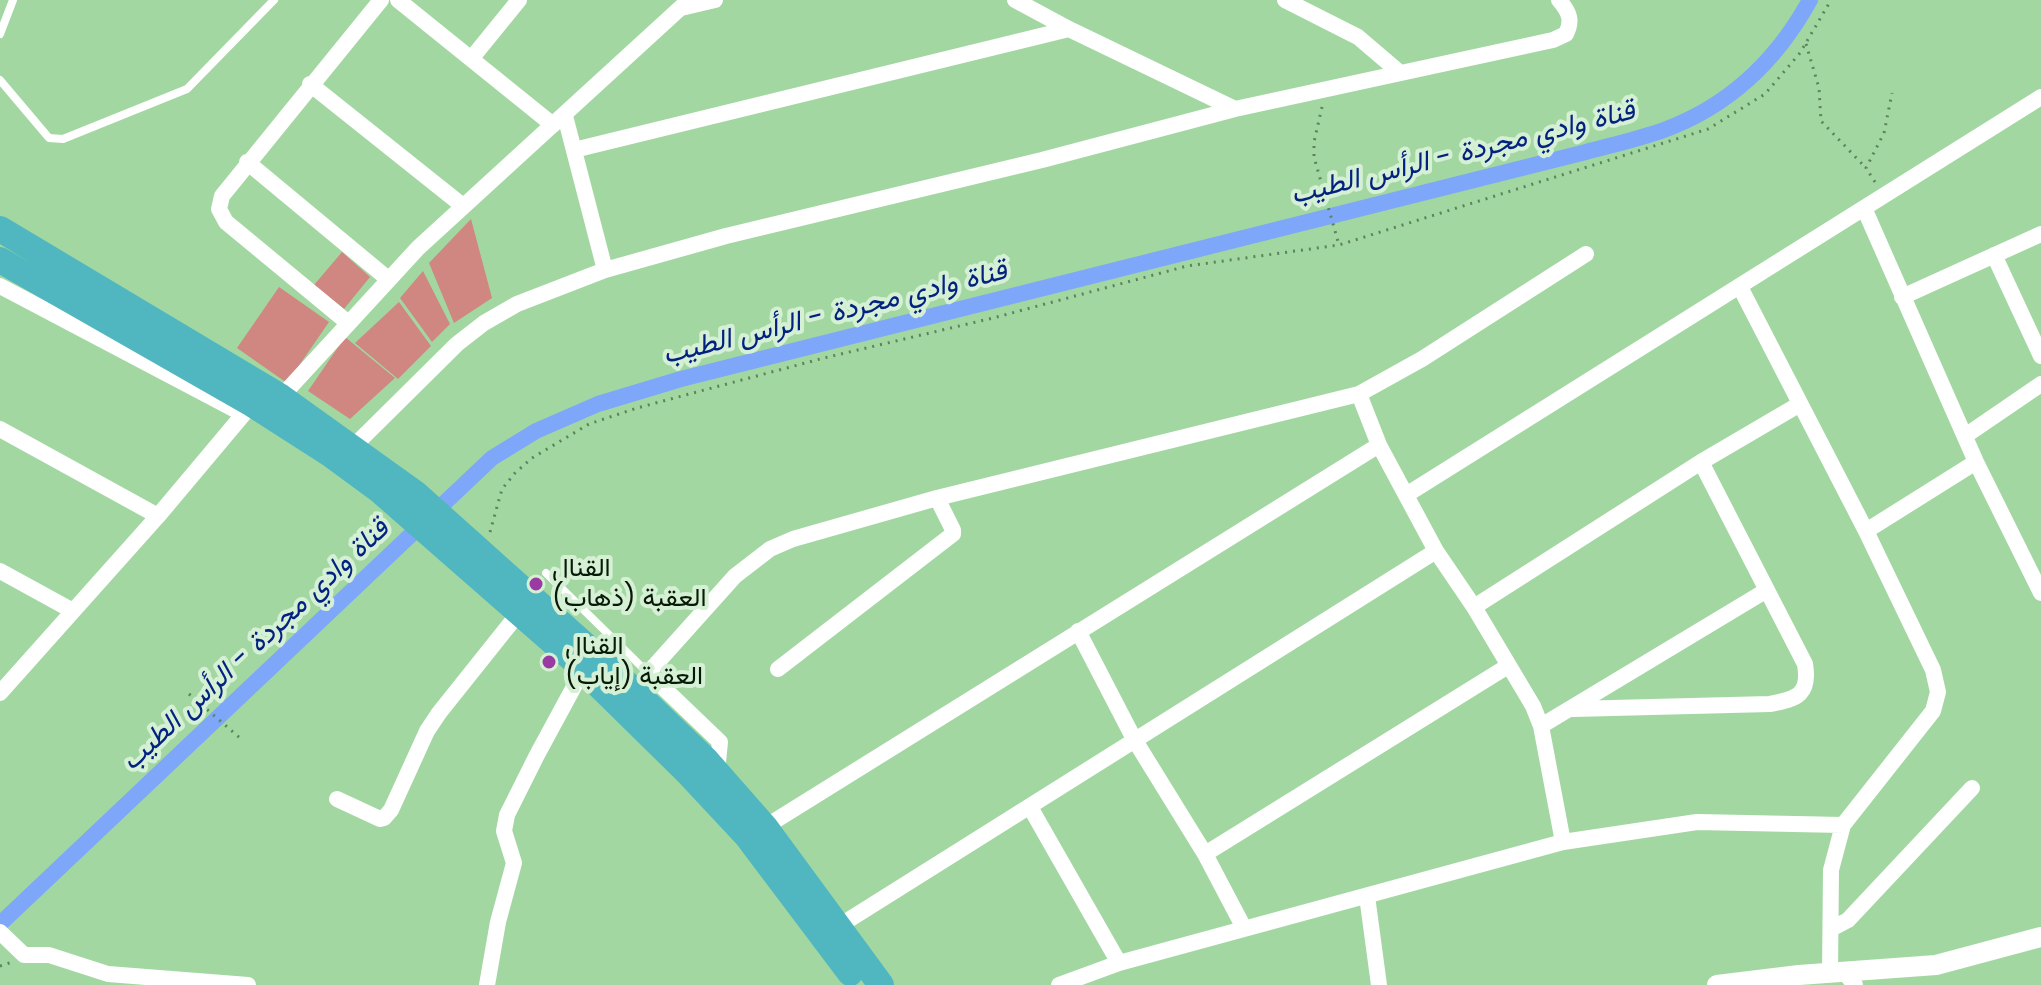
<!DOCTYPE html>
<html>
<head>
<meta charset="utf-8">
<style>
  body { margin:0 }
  canvas { display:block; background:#a2d7a1 }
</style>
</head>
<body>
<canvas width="2041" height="985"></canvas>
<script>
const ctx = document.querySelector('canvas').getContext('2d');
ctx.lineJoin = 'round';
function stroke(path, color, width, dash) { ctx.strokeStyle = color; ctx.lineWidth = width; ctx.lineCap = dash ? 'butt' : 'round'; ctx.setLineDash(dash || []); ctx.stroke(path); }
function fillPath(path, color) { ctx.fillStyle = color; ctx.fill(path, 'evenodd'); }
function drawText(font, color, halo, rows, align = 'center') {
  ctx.font = font + ' Poppins,Vazirmatn,sans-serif'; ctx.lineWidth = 8; ctx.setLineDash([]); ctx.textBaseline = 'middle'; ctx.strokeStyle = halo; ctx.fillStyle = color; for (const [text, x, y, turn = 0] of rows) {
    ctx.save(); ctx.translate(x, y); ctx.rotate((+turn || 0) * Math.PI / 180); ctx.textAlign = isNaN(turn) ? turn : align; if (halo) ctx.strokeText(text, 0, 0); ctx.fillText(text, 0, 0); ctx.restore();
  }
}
stroke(new Path2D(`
  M 0,924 L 492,458 L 536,431 L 598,404 L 681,379 L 1586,152 C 1612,145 1639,139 1664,130 C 1729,106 1777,60 1810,0`), '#7ea6f9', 16);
fillPath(new Path2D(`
  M 471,219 L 492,298 L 454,323 L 429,263 Z
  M 342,252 L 370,277 L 344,309 L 314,285 Z
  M 423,271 L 450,324 L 432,342 L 400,298 Z
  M 279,287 L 329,322 L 287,383 L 237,348 Z
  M 399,302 L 431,346 L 398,379 L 355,343 Z
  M 345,337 L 395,378 L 350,419 L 308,391 Z`), '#d08681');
stroke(new Path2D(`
  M 1806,44 L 1819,88 L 1821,121 L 1866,168
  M 1322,107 L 1314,142 L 1314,157 L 1339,245
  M 1875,182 L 1866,168 L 1884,133 L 1892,93
  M 490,532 L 502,489 L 515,473 L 532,458 L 589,424 L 637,408 L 824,358 L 993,318 L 1187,266 L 1339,245 L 1708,129 L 1765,94 L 1800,53 L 1831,0
  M 189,694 L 240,738
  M 0,966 L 12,962`), '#5d835d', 3, [2, 6]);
stroke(new Path2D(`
  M 0,34 L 13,0
  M 0,80 L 49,138 L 63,139 L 187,89 L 274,0
  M 546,573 L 648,673`), '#fff', 8);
stroke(new Path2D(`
  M 398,0 L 553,125
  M 1015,0 L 1069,29 L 1235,109
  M 1285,0 L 1358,37 L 1399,72
  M 681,8 L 715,0
  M 471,59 L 519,0
  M 310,84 L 463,206
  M 565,116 L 605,270
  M 574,150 L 1069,29
  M 247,162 L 388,279
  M 1864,208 L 1976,462 L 2041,593
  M 1994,255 L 2041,356
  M 0,286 L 243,414
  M 1740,287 L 1866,531 L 1933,670 L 1938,692 L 1933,711 L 1843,825 L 1831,870 L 1830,973
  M 1902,297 L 2041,234
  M 347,322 L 226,222 L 219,209 L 222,196 L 381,0
  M 1359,394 L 1379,445 L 1436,551 L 1474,607 L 1533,706 L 1541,726 L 1563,842
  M 281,397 L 418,248 L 689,0
  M 0,429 L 158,516
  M 1965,436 L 2041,384
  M 353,447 L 457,344 L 484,323 L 517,304 L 605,270 L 726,236 L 1042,160 L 1235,109 L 1553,40 L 1566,34 C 1573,20 1569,12 1559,0
  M 1406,495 L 2041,97
  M 1866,531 L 1976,462
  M 0,571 L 73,611
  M 1474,607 L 1701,462 L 1800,404
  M 1078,631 L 1134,739 L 1205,854 L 1244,928
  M 778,669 L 953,534 L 953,530 L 937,498
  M 0,693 L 158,516 L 252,404
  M 1573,709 L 1770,704 C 1798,699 1810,694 1805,664 L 1701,462
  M 1541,726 L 1767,590
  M 717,772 L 720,742 L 648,673 L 735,576 L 770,549 L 793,539 L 937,498 L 1359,394 L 1422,359 L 1586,254
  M 337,799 L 380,819 L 384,818 L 391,810 L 427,731 L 439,713 L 518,614
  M 1030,807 L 1119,963
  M 765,827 L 1379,445
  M 1205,854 L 1508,666
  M 1367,896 L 1379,985
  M 839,926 L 1436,551
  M 1831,929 L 1848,920 L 1972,788
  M 0,932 L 24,955 L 49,955 L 108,974 L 248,985
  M 1844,972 L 1855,985
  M 487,985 L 498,922 L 514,863 L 504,831 L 507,815 L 537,755 L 583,670
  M 1059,985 L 1119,963 L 1563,842 L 1697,822 L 1843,825`), '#fff', 16);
stroke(new Path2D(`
  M 1717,985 L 1799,975 L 1936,965 L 2041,937`), '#fff', 20);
stroke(new Path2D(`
  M 0,229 L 281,397 L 415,493 L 606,664 L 707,761 L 765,827 L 881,985
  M 0,260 L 252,404 L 330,454 L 379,490 L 571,658 L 689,774 L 746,835 L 850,973`), '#50b7c0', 26);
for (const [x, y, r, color] of [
  [536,584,8,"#993ba3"],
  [549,662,8,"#993ba3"]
]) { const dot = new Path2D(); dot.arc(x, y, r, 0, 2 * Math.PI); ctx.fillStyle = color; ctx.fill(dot); stroke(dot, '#d5f0d4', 3); }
drawText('26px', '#071a07', '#d5f0d4', [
  ["القنال",552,569],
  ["العقبة (ذهاب)",552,599],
  ["القنال",565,647],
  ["العقبة (إياب)",565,677]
], 'left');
drawText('italic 28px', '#03227f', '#d5f0d4', [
  ["قناة وادي مجردة - الرأس الطيب",1463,154,-14],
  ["قناة وادي مجردة - الرأس الطيب",835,314,-14],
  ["قناة وادي مجردة - الرأس الطيب",256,646,-43]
]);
</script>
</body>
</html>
